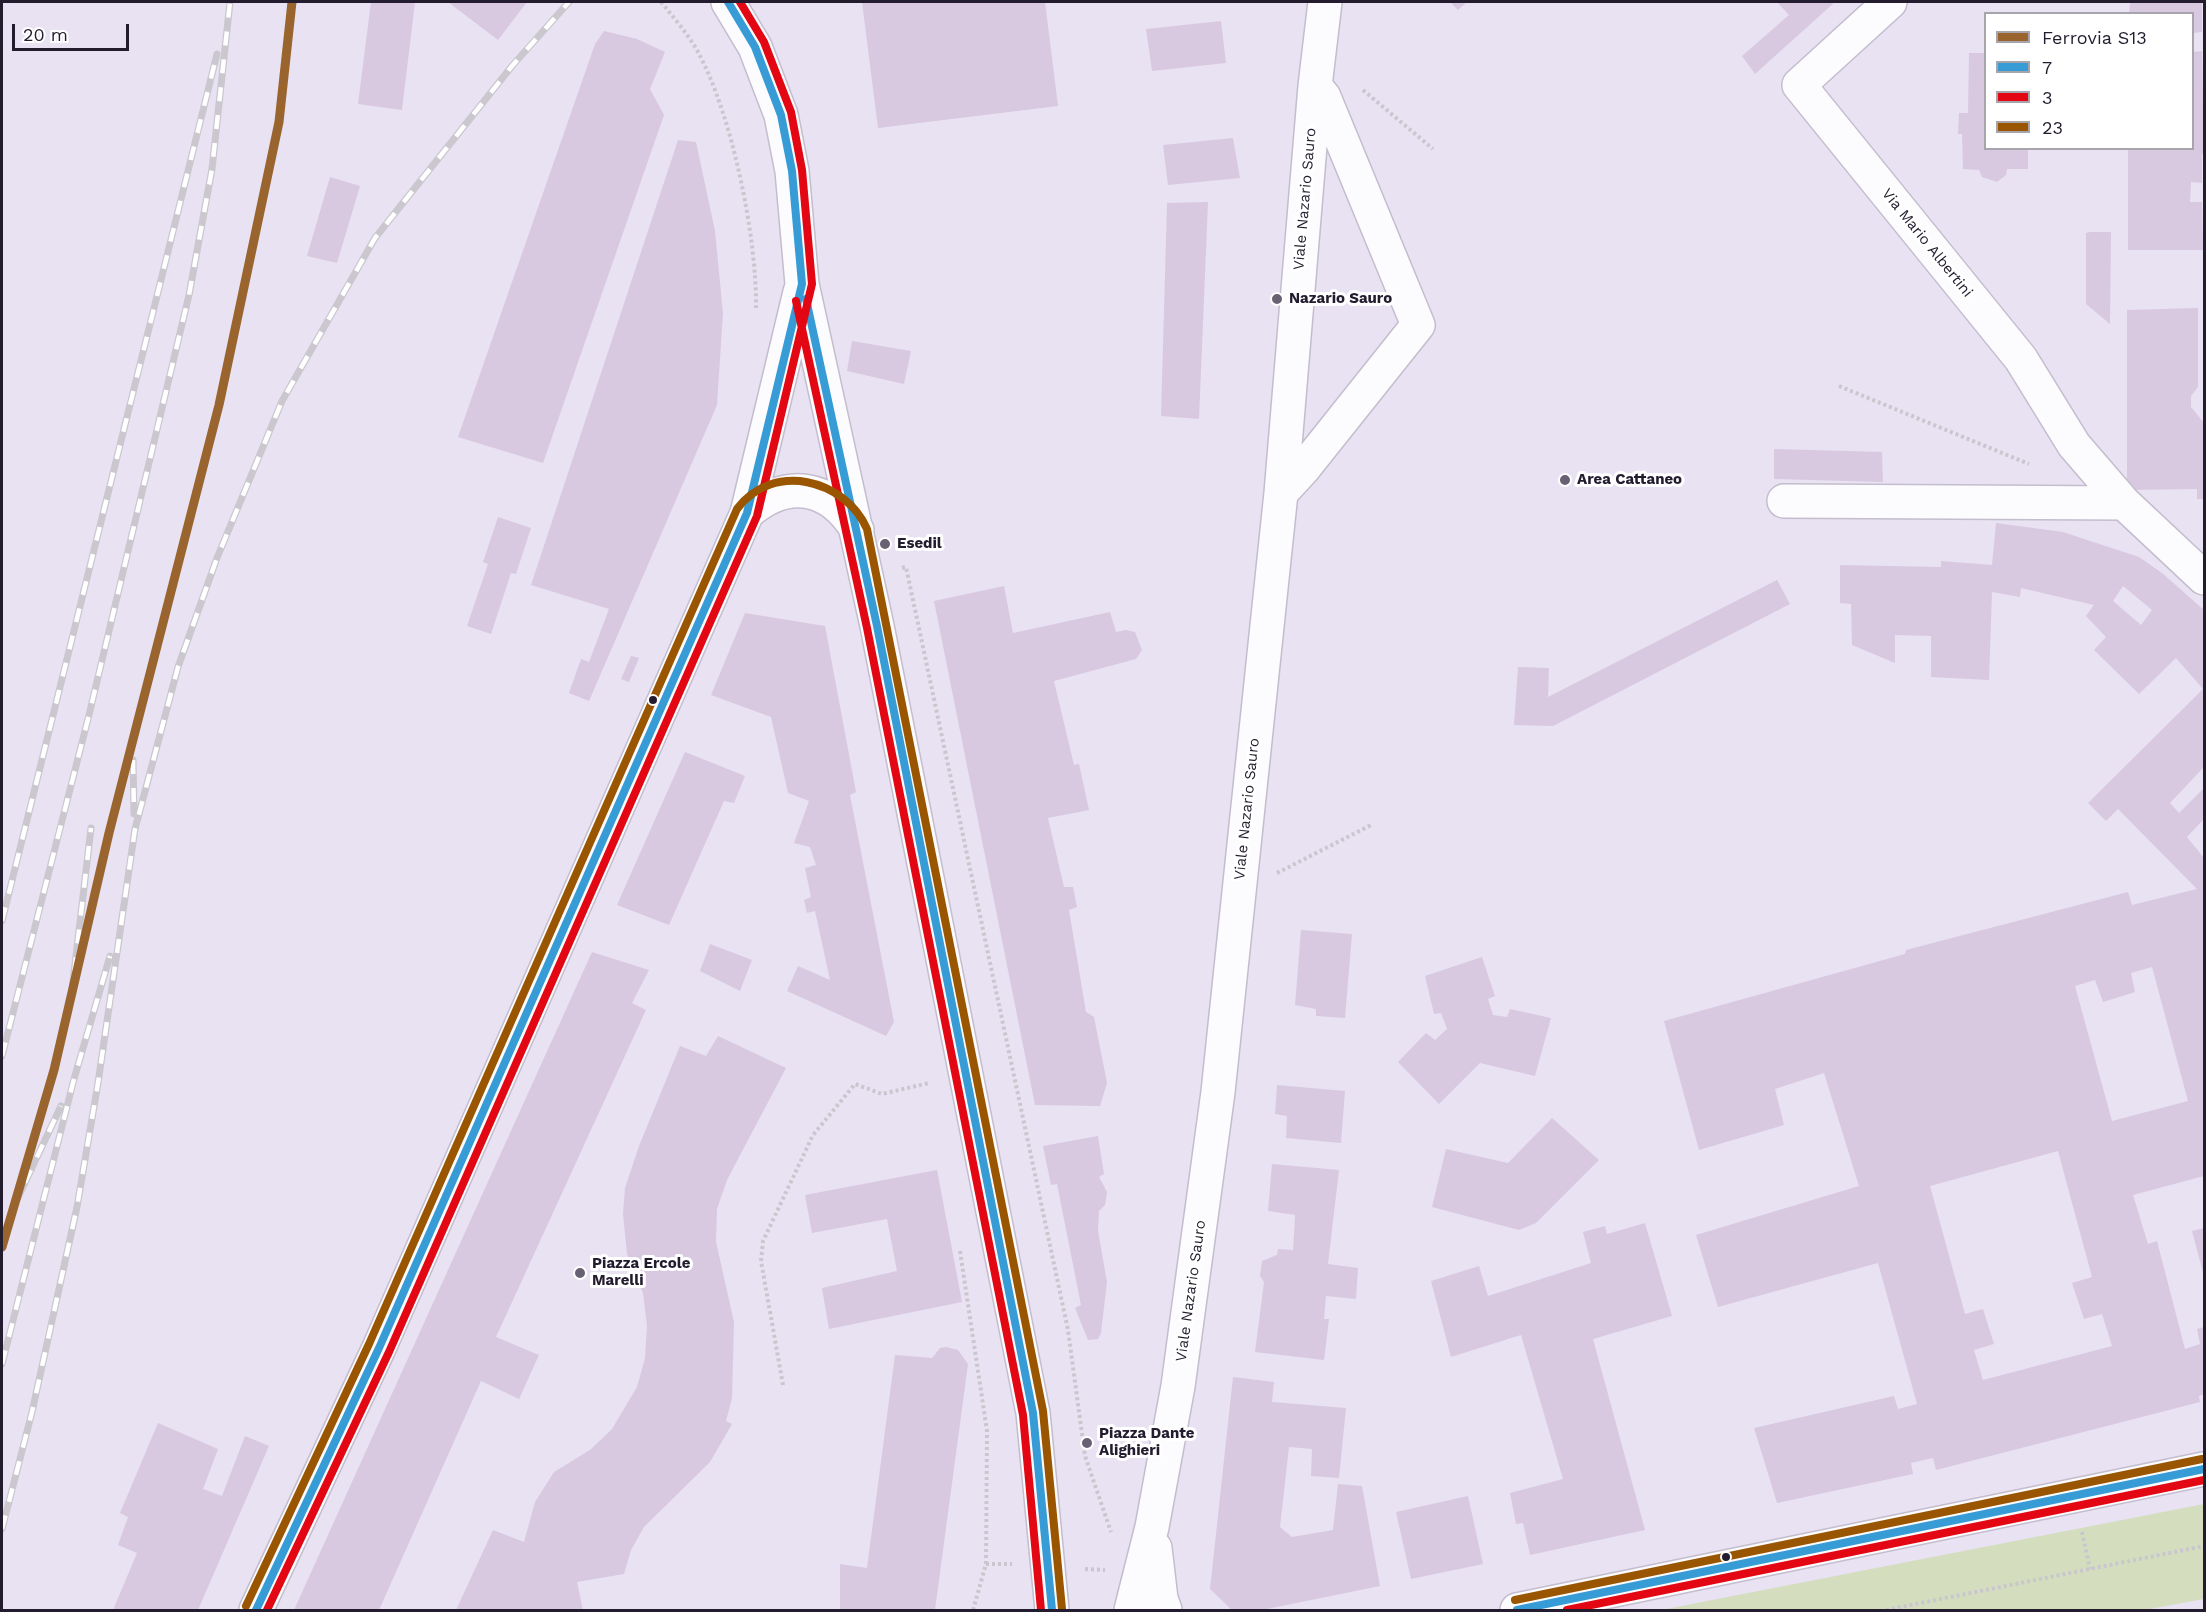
<!DOCTYPE html>
<html>
<head>
<meta charset="utf-8">
<style>
  body { margin:0 }
  #map { position:relative; width:2206px; height:1612px; overflow:hidden; background:#e8e2f3; font-family:"Work Sans",sans-serif }
  canvas { display:block }
  .frame { position:absolute; inset:0; border:3px solid #231c2e; pointer-events:none }
  .legend { position:absolute; left:1984px; top:12px; width:210px; height:138px; box-sizing:border-box; background:#fff; border:2px solid #a7a4ab; margin:0; padding:8px 10px; list-style:none; font-size:18px; color:#231c2e }
  .legend li { display:flex; align-items:center; gap:12px; height:30px }
  .legend b { width:30px; border:2px solid #a7a4ab }
  .scale { position:absolute; left:12px; top:24px; width:117px; height:27px; box-sizing:border-box; border:3px solid #231c2e; border-top:0; padding-left:8px; font-size:18px; line-height:21px; white-space:nowrap; color:#231c2e; -webkit-text-stroke:4px #fff; paint-order:stroke }
</style>
</head>
<body>
<div id="map">
<canvas width="2206" height="1612"></canvas>
<div class="frame"></div>
<ul class="legend">
<li><b style="height:8px;background:#99642e"></b>Ferrovia S13</li>
<li><b style="height:8px;background:#379cd6"></b>7</li>
<li><b style="height:8px;background:#e30613"></b>3</li>
<li><b style="height:8px;background:#950"></b>23</li>
</ul>
<div class="scale">20 m</div>
</div>
<script>
const ctx = document.querySelector('canvas').getContext('2d');
ctx.lineJoin = 'round';
function fillPath(path, color) { ctx.fillStyle = color; ctx.fill(path, 'evenodd'); }
function stroke(path, color, width, dash) { ctx.strokeStyle = color; ctx.lineWidth = width; ctx.lineCap = dash ? 'butt' : 'round'; ctx.setLineDash(dash || []); ctx.stroke(path); }
function drawText(font, color, halo, rows, align = 'center') {
  ctx.font = font + ' "Work Sans",sans-serif'; ctx.lineWidth = 6; ctx.setLineDash([]); ctx.textBaseline = 'middle'; ctx.strokeStyle = halo; ctx.fillStyle = color; for (const [text, x, y, turn = 0] of rows) {
    ctx.save(); ctx.translate(x, y); ctx.rotate((+turn || 0) * Math.PI / 180); ctx.textAlign = isNaN(turn) ? turn : align; if (halo) ctx.strokeText(text, 0, 0); ctx.fillText(text, 0, 0); ctx.restore();
  }
}
fillPath(new Path2D(`
  M 2204,1504 L 2204,1599 L 2144,1610 L 1661,1610 Z`), '#d4debf');
fillPath(new Path2D(`
  M 371,2 L 415,2 L 402,110 L 358,104 Z
  M 448,2 L 527,2 L 498,40 Z
  M 862,2 L 1045,2 L 1058,106 L 878,128 Z
  M 1450,2 L 1467,2 L 1458,10 Z
  M 1777,2 L 1835,2 L 1755,74 L 1742,56 L 1789,15 Z
  M 2130,2 L 2202,2 L 2202,32 L 2193,33 L 2193,14 L 2129,14 Z
  M 1221,21 L 1226,63 L 1152,71 L 1146,29 Z
  M 604,31 L 637,39 L 665,52 L 650,89 L 664,115 L 543,463 L 458,437 L 595,44 Z
  M 2202,51 L 2204,154 L 2202,154 L 2202,183 L 2191,182 L 2190,202 L 2202,202 L 2203,250 L 2128,250 L 2128,148 L 2193,148 L 2193,52 Z
  M 1969,53 L 1986,53 L 1986,148 L 2028,148 L 2028,169 L 2007,169 L 2006,175 L 1997,182 L 1982,177 L 1979,170 L 1963,169 L 1962,134 L 1958,134 L 1959,113 L 1968,113 Z
  M 1233,138 L 1240,178 L 1168,185 L 1163,145 Z
  M 678,140 L 696,142 L 715,231 L 723,313 L 717,405 L 589,701 L 569,693 L 581,659 L 589,662 L 609,609 L 531,585 Z
  M 330,177 L 360,186 L 337,263 L 307,256 Z
  M 1208,202 L 1199,419 L 1161,416 L 1167,203 Z
  M 2090,232 L 2111,232 L 2110,324 L 2086,304 L 2086,233 Z
  M 2198,308 L 2198,387 L 2191,396 L 2191,407 L 2204,423 L 2204,499 L 2197,499 L 2197,489 L 2127,490 L 2127,310 Z
  M 852,341 L 911,351 L 904,384 L 847,371 Z
  M 1774,449 L 1882,452 L 1883,482 L 1774,479 Z
  M 498,517 L 531,528 L 516,574 L 511,573 L 491,634 L 467,626 L 488,564 L 483,562 Z
  M 1996,523 L 2063,532 L 2139,557 L 2162,573 L 2204,610 L 2204,767 L 2170,803 L 2179,813 L 2204,788 L 2204,819 L 2187,837 L 2204,858 L 2204,1176 L 2133,1195 L 2148,1244 L 2157,1241 L 2185,1349 L 2200,1344 L 2197,1329 L 2204,1327 L 2204,1394 L 2199,1396 L 2200,1402 L 1936,1470 L 1933,1458 L 1911,1463 L 1913,1474 L 1777,1503 L 1754,1428 L 1894,1396 L 1898,1409 L 1917,1404 L 1878,1263 L 1718,1307 L 1696,1235 L 1859,1186 L 1824,1073 L 1775,1089 L 1784,1125 L 1699,1150 L 1664,1021 L 1905,954 L 1906,950 L 2128,892 L 2132,905 L 2197,889 L 2118,809 L 2106,821 L 2088,803 L 2203,689 L 2176,658 L 2139,694 L 2094,650 L 2106,637 L 2086,616 L 2094,605 L 2021,588 L 2020,597 L 1992,592 L 1989,680 L 1931,677 L 1931,636 L 1895,635 L 1895,663 L 1852,645 L 1851,604 L 1840,603 L 1840,565 L 1941,567 L 1941,561 L 1992,565 ZM 2123,586 L 2152,610 L 2141,625 L 2113,601 ZM 2152,967 L 2188,1101 L 2112,1121 L 2075,986 L 2095,980 L 2103,1002 L 2135,992 L 2131,973 ZM 2058,1151 L 2092,1277 L 2072,1283 L 2084,1319 L 2102,1314 L 2112,1346 L 1983,1380 L 1974,1350 L 1994,1344 L 1983,1309 L 1965,1314 L 1930,1186 Z
  M 1777,580 L 1790,604 L 1553,726 L 1514,725 L 1518,667 L 1549,668 L 1548,697 Z
  M 1004,586 L 1013,633 L 1110,612 L 1116,632 L 1126,630 L 1135,632 L 1142,650 L 1136,659 L 1054,681 L 1074,765 L 1079,764 L 1089,810 L 1048,818 L 1064,887 L 1073,887 L 1077,907 L 1069,910 L 1086,1012 L 1094,1017 L 1107,1083 L 1100,1106 L 1035,1105 L 934,601 Z
  M 745,613 L 825,626 L 856,792 L 850,795 L 894,1022 L 886,1036 L 787,991 L 798,966 L 830,980 L 815,911 L 807,913 L 804,900 L 811,897 L 805,868 L 816,865 L 810,847 L 794,843 L 809,801 L 788,793 L 771,717 L 711,695 Z
  M 631,656 L 639,658 L 629,682 L 621,679 Z
  M 685,752 L 745,776 L 734,803 L 724,801 L 669,925 L 617,905 Z
  M 1301,930 L 1352,934 L 1345,1018 L 1316,1016 L 1316,1009 L 1295,1005 Z
  M 710,944 L 752,960 L 740,991 L 700,971 Z
  M 592,952 L 649,970 L 632,1003 L 646,1010 L 496,1337 L 539,1355 L 519,1399 L 481,1381 L 379,1610 L 294,1610 Z
  M 1482,957 L 1495,996 L 1488,999 L 1493,1015 L 1507,1017 L 1510,1009 L 1551,1018 L 1535,1076 L 1480,1063 L 1439,1104 L 1398,1062 L 1426,1033 L 1435,1040 L 1447,1029 L 1441,1013 L 1434,1014 L 1425,976 Z
  M 718,1036 L 786,1068 L 727,1180 L 717,1209 L 716,1242 L 734,1322 L 732,1398 L 726,1421 L 732,1424 L 710,1462 L 644,1527 L 631,1550 L 624,1574 L 577,1582 L 583,1610 L 456,1610 L 493,1530 L 524,1542 L 535,1502 L 554,1472 L 590,1450 L 612,1429 L 637,1387 L 645,1358 L 647,1326 L 643,1293 L 627,1254 L 623,1214 L 625,1188 L 639,1146 L 680,1046 L 706,1056 Z
  M 1277,1085 L 1345,1091 L 1341,1143 L 1286,1138 L 1287,1116 L 1275,1114 Z
  M 1552,1118 L 1599,1160 L 1536,1223 L 1519,1230 L 1432,1207 L 1446,1149 L 1508,1163 Z
  M 1098,1136 L 1104,1174 L 1099,1177 L 1107,1192 L 1105,1205 L 1099,1211 L 1098,1231 L 1107,1282 L 1101,1333 L 1098,1339 L 1088,1340 L 1075,1308 L 1081,1305 L 1057,1184 L 1051,1185 L 1043,1146 Z
  M 1272,1164 L 1339,1170 L 1328,1264 L 1358,1268 L 1356,1299 L 1326,1296 L 1324,1319 L 1329,1319 L 1324,1360 L 1255,1352 L 1264,1282 L 1260,1276 L 1262,1261 L 1277,1255 L 1278,1249 L 1293,1250 L 1294,1233 L 1295,1215 L 1268,1211 Z
  M 937,1170 L 962,1302 L 829,1329 L 822,1288 L 897,1271 L 887,1219 L 812,1233 L 805,1195 Z
  M 1645,1223 L 1672,1316 L 1593,1339 L 1645,1530 L 1530,1555 L 1523,1523 L 1516,1524 L 1510,1493 L 1563,1479 L 1521,1335 L 1451,1357 L 1431,1281 L 1479,1266 L 1488,1296 L 1591,1263 L 1583,1232 L 1605,1226 L 1607,1234 Z
  M 2204,1228 L 2204,1276 L 2192,1231 Z
  M 946,1347 L 958,1350 L 968,1364 L 935,1610 L 840,1610 L 840,1564 L 867,1568 L 895,1355 L 932,1358 L 940,1348 Z
  M 1233,1377 L 1274,1382 L 1272,1402 L 1346,1408 L 1339,1478 L 1311,1476 L 1312,1449 L 1289,1447 L 1280,1527 L 1292,1537 L 1333,1530 L 1338,1484 L 1362,1486 L 1380,1586 L 1262,1610 L 1232,1610 L 1210,1589 Z
  M 158,1423 L 218,1449 L 203,1489 L 222,1496 L 245,1436 L 269,1446 L 198,1610 L 113,1610 L 137,1553 L 118,1545 L 128,1517 L 120,1513 Z
  M 1468,1496 L 1483,1564 L 1411,1579 L 1396,1512 Z`), '#d8c9e0');
const minor = new Path2D(`
  M 1890,2 L 1799,85 L 2021,359 L 2074,445 L 2124,503 L 2204,578
  M 1281,493 L 1304,468 L 1418,325 L 1324,97 L 1315,86
  M 1784,501 L 2124,503
  M 1155,1548 L 1161,1599 L 1165,1610
  M 1131,1610 L 1152,1527 L 1178,1386 L 1218,1092 L 1281,493 L 1315,86 L 1325,2
  M 1517,1610 L 2204,1469`);
const major = new Path2D(`
  M 728,2 L 755,47 L 781,115 L 792,171 L 802,284 L 877,626 L 1033,1413 L 1052,1610
  M 747,513 C 787,478 830,485 857,530
  M 256,1610 L 379,1348 L 747,513 L 800,292`);
stroke(minor, '#c3bdcd', 36);
stroke(major, '#c3bdcd', 36);
stroke(new Path2D(`
  M 661,2 C 674,18 689,35 699,54 C 732,116 757,237 756,308
  M 1363,90 L 1433,149
  M 1839,386 L 2029,464
  M 902,568 L 906,567 L 1068,1330 L 1085,1456 L 1111,1532
  M 1277,873 L 1373,824
  M 960,1251 L 987,1431 L 986,1564 L 973,1610
  M 783,1385 L 761,1261 L 763,1241 L 813,1135 L 855,1084 L 882,1094 L 929,1083
  M 2082,1532 L 2090,1569
  M 986,1564 L 1012,1564
  M 1085,1569 L 1105,1570
  M 1886,1610 L 2204,1546`), '#cac6ce', 4, [3, 3]);
stroke(minor, '#fcfbfd', 33);
stroke(major, '#fcfbfd', 33);
const rail = new Path2D(`
  M 133,760 L 134,814
  M 109,833 L 167,607
  M 2,921 L 217,54
  M 71,999 L 91,828
  M 2,1056 L 89,715 L 189,295 L 212,169 L 230,2
  M 13,1208 L 61,1106
  M 2,1364 L 74,1079 L 110,956
  M 2,1529 L 32,1412 L 77,1207 L 98,1083 L 135,829 L 178,667 L 217,558 L 282,401 L 375,238 L 512,66 L 569,2`);
stroke(rail, '#cac8ce', 7);
stroke(rail, '#fff', 4.5, [14]);
stroke(new Path2D(`
  M 806,299 L 877,626 L 1033,1413 L 1052,1610
  M 256,1610 L 379,1348 L 747,513 L 802,284 L 792,171 L 781,115 L 755,47 L 728,2
  M 1517,1610 L 2204,1469`), '#379cd6', 8);
stroke(new Path2D(`
  M 796,301 L 867,628 L 1023,1415 L 1041,1610
  M 267,1610 L 389,1352 L 757,516 L 812,284 L 802,170 L 791,112 L 764,42 L 740,2
  M 1567,1610 L 2204,1480`), '#e30613', 8);
stroke(new Path2D(`
  M 1515,1600 L 2202,1459
  M 246,1606 L 369,1344 L 737,509 C 773,461 845,479 867,529 L 1043,1411 L 1062,1609`), '#950', 8);
stroke(new Path2D(`
  M 2,1247 L 54,1070 L 109,833 L 219,405 L 279,122 L 292,2`), '#99642e', 9);
for (const [x, y, r, color] of [
  [1277,299,6,"#686173"],
  [1565,480,6,"#686173"],
  [885,544,6,"#686173"],
  [653,700,5,"#231c2e"],
  [580,1273,6,"#686173"],
  [1087,1443,6,"#686173"],
  [1726,1557,5,"#231c2e"]
]) { const dot = new Path2D(); dot.arc(x, y, r, 0, 2 * Math.PI); ctx.fillStyle = color; ctx.fill(dot); stroke(dot, '#fff', 2); }
drawText('15px', '#231c2e', '#fff', [
  ["Viale Nazario Sauro",1305,199,-85],
  ["Via Mario Albertini",1927,243,51],
  ["Viale Nazario Sauro",1247,809,-84],
  ["Viale Nazario Sauro",1191,1291,-82]
]);
drawText('bold 15px', '#231c2e', '#fff', [
  ["Nazario Sauro",1289,299],
  ["Area Cattaneo",1577,480],
  ["Esedil",897,544],
  ["Piazza Ercole",592,1264],
  ["Marelli",592,1281],
  ["Piazza Dante",1099,1434],
  ["Alighieri",1099,1451]
], 'left');
</script>
</body>
</html>
